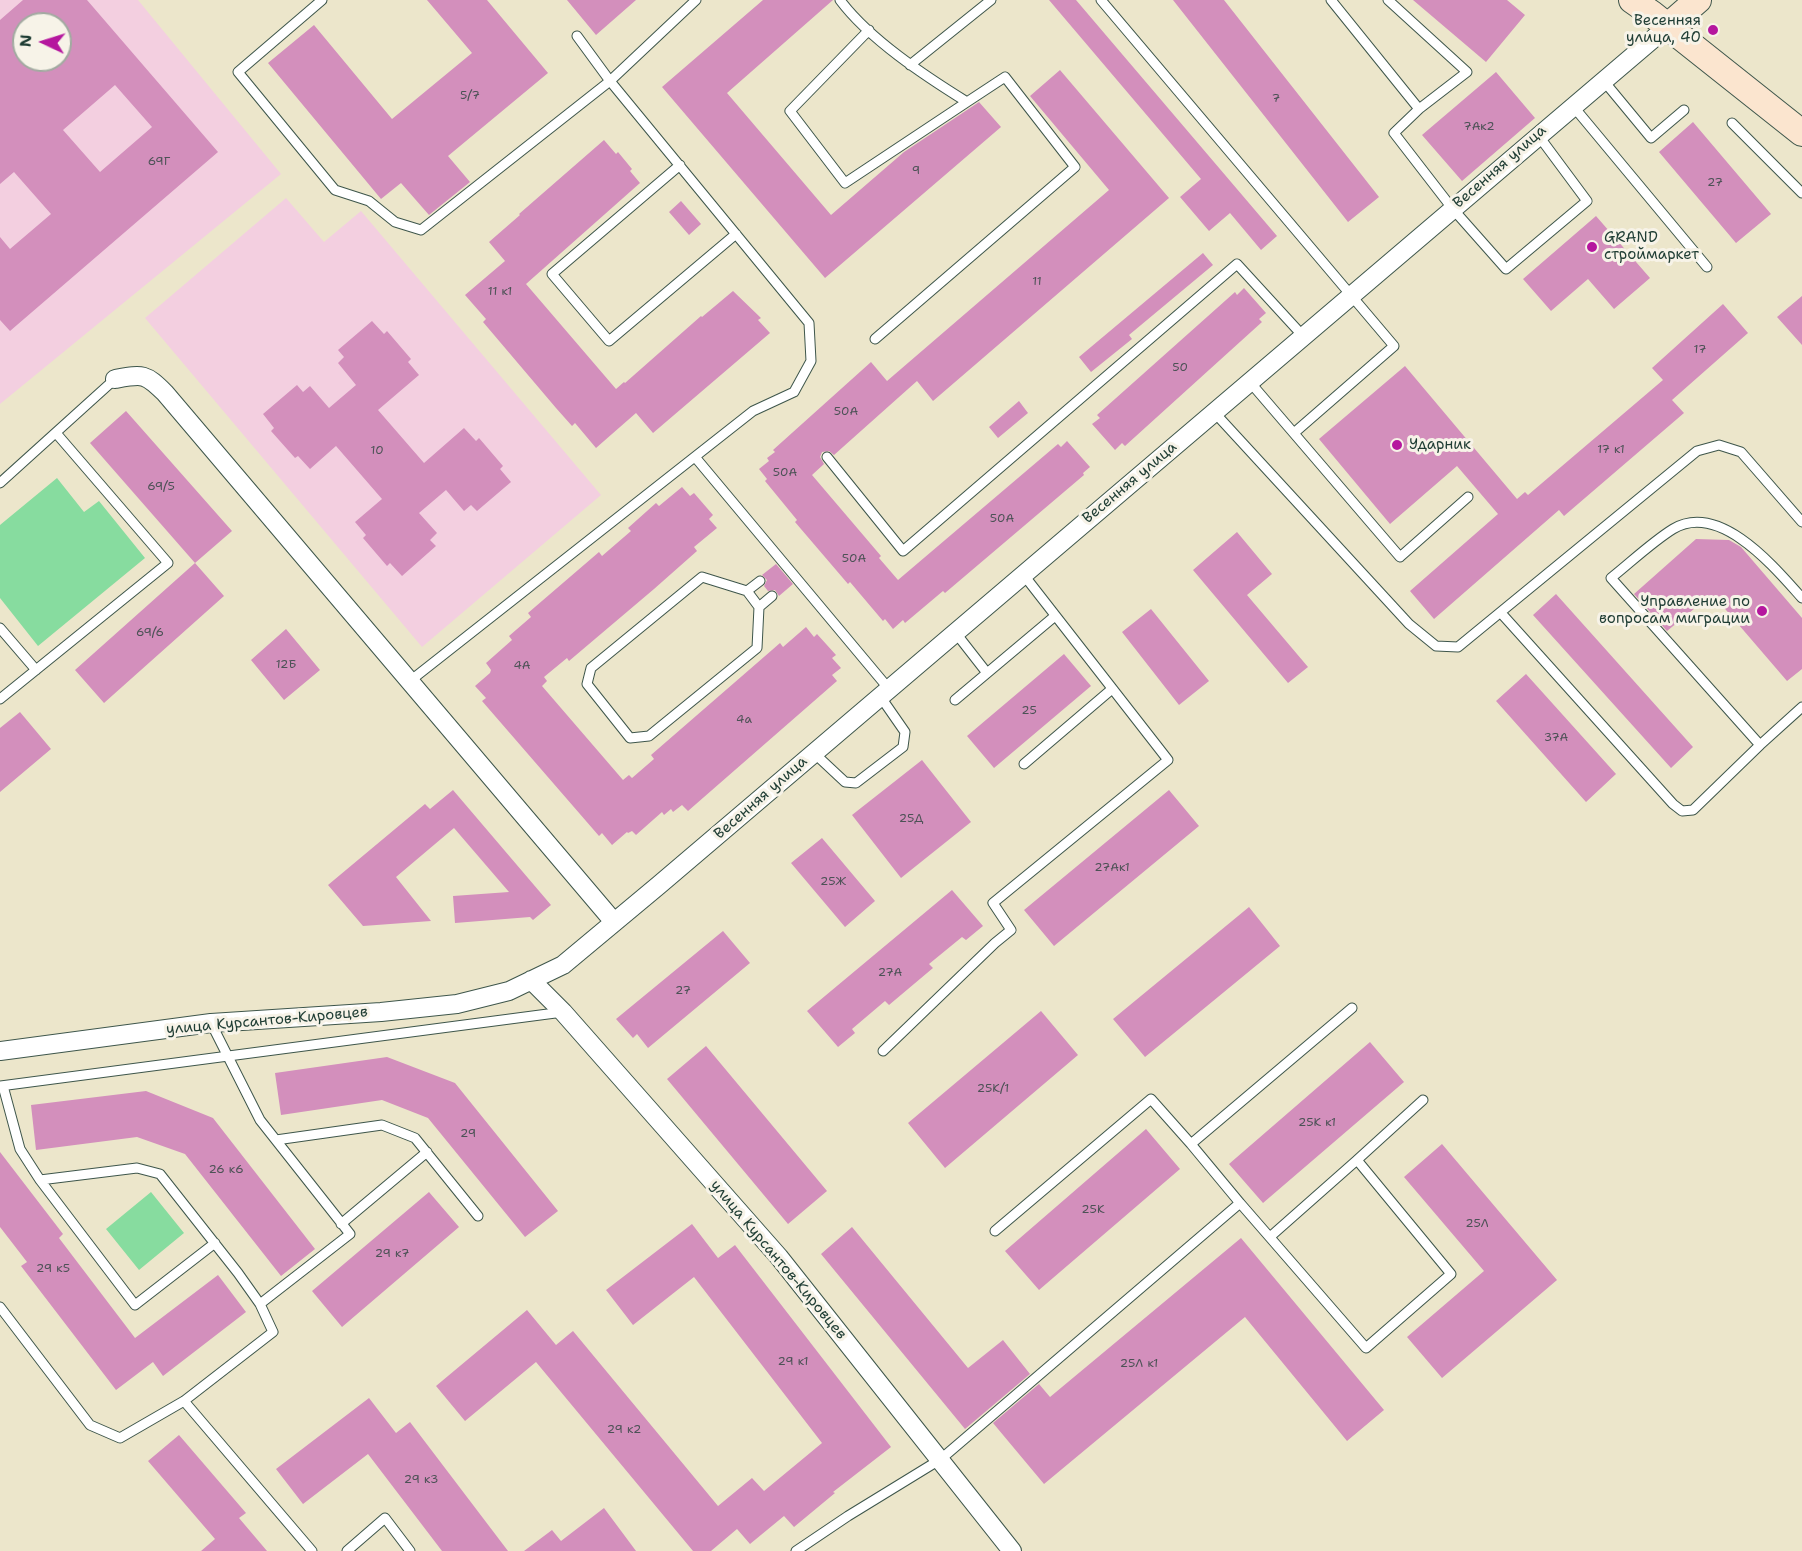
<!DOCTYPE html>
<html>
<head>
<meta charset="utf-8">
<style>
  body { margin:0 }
  #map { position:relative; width:1802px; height:1551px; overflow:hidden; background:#ece6cb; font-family:"Shantell Sans",sans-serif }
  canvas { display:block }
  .north { position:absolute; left:12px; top:12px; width:60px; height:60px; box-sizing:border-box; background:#f7f3e8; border:2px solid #a1aaa0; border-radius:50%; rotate:274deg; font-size:16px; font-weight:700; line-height:24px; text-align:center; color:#1f3d34 }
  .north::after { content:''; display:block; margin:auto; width:21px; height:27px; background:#b5179e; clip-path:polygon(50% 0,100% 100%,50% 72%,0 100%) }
</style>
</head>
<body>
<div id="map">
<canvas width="1802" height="1551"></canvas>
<div class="north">N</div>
</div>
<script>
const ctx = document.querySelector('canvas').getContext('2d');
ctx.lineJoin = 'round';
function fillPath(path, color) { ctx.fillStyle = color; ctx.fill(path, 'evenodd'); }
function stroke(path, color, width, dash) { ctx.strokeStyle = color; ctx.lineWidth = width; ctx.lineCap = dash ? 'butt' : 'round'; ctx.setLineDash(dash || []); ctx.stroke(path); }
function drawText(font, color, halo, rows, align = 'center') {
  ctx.font = font + ' "Shantell Sans",sans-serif'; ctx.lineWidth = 6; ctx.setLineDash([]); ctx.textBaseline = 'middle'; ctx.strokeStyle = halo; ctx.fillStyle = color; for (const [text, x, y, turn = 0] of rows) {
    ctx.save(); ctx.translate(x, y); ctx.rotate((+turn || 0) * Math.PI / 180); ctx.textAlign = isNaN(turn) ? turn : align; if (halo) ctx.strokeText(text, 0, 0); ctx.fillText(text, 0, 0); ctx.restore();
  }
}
fillPath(new Path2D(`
  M 0,0 L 138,0 L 281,174 L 0,404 ZM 24,24 L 60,24 L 60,60 L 24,60 Z
  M 286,198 L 324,242 L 361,211 L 601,495 L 422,647 L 145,318 Z`), '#f3cfe0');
fillPath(new Path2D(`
  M 57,478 L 84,512 L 99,501 L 145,558 L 38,646 L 0,598 L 0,525 Z
  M 151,1192 L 184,1233 L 139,1270 L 106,1229 Z`), '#87dc9f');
fillPath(new Path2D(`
  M 23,0 L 87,0 L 218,152 L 10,331 L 0,320 L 0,237 L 10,249 L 51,214 L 14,172 L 0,184 L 0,20 ZM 24,24 L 60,24 L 60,60 L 24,60 ZM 115,85 L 152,127 L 100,172 L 63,130 Z
  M 427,0 L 487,0 L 548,73 L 448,156 L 470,182 L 429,215 L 401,183 L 381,199 L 268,63 L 314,25 L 392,119 L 472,53 Z
  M 567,0 L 636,0 L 596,35 Z
  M 763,0 L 833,0 L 727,93 L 831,215 L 904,152 L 979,102 L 1001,127 L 825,278 L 662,87 Z
  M 1049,0 L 1076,0 L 1277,236 L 1261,250 L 1230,213 L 1209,231 L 1180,197 L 1201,179 Z
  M 1173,0 L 1224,0 L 1379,197 L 1348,222 Z
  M 1413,0 L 1507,0 L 1525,15 L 1486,62 Z
  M 1060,70 L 1169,198 L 933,401 L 917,381 L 834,455 L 829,451 L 822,452 L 820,457 L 824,464 L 812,475 L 881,556 L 879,558 L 898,580 L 1058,444 L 1061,447 L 1067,441 L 1090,467 L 1083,473 L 1084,475 L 945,593 L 943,591 L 905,623 L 903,620 L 893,629 L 885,619 L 883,621 L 850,582 L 848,584 L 795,522 L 797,520 L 765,481 L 767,479 L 759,469 L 769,461 L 767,458 L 775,452 L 773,450 L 871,362 L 887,381 L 1109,190 L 1030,96 Z
  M 1496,72 L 1535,118 L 1462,181 L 1422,135 Z
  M 1693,122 L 1771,214 L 1736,243 L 1659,152 Z
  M 604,140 L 616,154 L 618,152 L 632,169 L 630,171 L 640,183 L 526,284 L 616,389 L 624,382 L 625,383 L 701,316 L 702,317 L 733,291 L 761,318 L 758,320 L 770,333 L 653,433 L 636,413 L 596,448 L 575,423 L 572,426 L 556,408 L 483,322 L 486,319 L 465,295 L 505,261 L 489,242 L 520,215 L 519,214 Z
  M 681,201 L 701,224 L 689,235 L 669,212 Z
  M 1596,216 L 1650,278 L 1614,309 L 1588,279 L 1551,311 L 1523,279 Z
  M 1203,253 L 1213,265 L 1129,335 L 1132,339 L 1091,372 L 1079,357 Z
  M 1244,288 L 1266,313 L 1259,319 L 1262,322 L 1125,446 L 1122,443 L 1115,450 L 1092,424 L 1100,418 L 1097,415 L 1235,292 L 1237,295 Z
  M 1802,296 L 1802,345 L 1777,317 Z
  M 1723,304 L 1748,333 L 1672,400 L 1684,413 L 1564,516 L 1559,510 L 1434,619 L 1410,591 L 1498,514 L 1457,466 L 1390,524 L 1319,439 L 1405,366 L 1517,499 L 1525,492 L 1528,495 L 1663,380 L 1652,368 Z
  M 372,321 L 384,334 L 387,331 L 411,359 L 408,362 L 419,375 L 378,410 L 424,463 L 464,428 L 476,441 L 479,438 L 503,466 L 500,469 L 511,482 L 477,511 L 471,505 L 464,511 L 446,490 L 419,513 L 437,533 L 430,540 L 436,546 L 402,576 L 390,563 L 387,566 L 363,538 L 366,535 L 355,522 L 382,499 L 336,446 L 310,469 L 298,456 L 295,458 L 271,431 L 274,428 L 263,414 L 297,385 L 303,392 L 310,386 L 329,408 L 356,385 L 338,363 L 344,357 L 338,350 Z
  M 1019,401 L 1028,413 L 998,438 L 989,427 Z
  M 126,411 L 232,531 L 195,563 L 90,443 Z
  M 682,487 L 690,496 L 694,493 L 713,515 L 709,519 L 717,528 L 694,547 L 697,551 L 654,589 L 569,661 L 567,658 L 544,677 L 547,681 L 542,686 L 623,780 L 629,775 L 632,778 L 654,759 L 651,755 L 772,650 L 780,643 L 783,647 L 806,627 L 814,637 L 817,634 L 836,655 L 832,658 L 841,668 L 832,675 L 837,681 L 688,811 L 682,805 L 673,812 L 671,809 L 664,815 L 662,812 L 636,835 L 632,831 L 628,833 L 627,832 L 612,845 L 602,833 L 599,836 L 482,701 L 486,698 L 475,686 L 490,673 L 491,670 L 486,663 L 512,640 L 509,636 L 531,617 L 528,613 L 599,552 L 602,556 L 631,531 L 628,528 L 656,503 L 659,506 Z
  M 1237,532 L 1272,574 L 1247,595 L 1308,667 L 1288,683 L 1193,570 Z
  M 1696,539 L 1729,540 L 1741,547 L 1802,618 L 1802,669 L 1787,681 L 1720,603 L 1700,604 L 1667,631 L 1634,594 Z
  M 195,563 L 224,596 L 104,703 L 75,670 Z
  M 776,564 L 793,584 L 779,596 L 775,590 L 768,591 L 764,586 L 767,580 L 762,575 Z
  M 1556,594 L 1693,747 L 1671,768 L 1533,615 Z
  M 1151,609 L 1209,681 L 1179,705 L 1122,632 Z
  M 286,629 L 320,670 L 284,700 L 251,660 Z
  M 1064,654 L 1091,686 L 994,768 L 967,736 Z
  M 1526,674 L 1616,774 L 1586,802 L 1496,701 Z
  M 20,712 L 51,749 L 0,792 L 0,728 Z
  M 922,760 L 971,822 L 901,878 L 852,815 Z
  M 453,790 L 551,905 L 533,920 L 530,917 L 455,923 L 453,896 L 509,892 L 454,828 L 396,877 L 431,921 L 363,926 L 328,885 L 425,804 L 430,809 Z
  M 1169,790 L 1199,826 L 1054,946 L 1024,910 Z
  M 822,838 L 875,901 L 845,927 L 791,863 Z
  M 952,890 L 983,926 L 966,940 L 962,937 L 929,964 L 933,968 L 889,1005 L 885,1001 L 852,1029 L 855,1033 L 838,1047 L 807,1011 Z
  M 1249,907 L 1280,946 L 1145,1057 L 1113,1019 Z
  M 723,931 L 750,963 L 648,1048 L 637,1034 L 633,1038 L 616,1019 Z
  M 1041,1011 L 1078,1055 L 945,1168 L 908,1123 Z
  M 1370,1042 L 1404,1082 L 1263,1203 L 1229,1164 Z
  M 706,1046 L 827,1191 L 788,1224 L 667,1079 Z
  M 387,1057 L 455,1083 L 558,1211 L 525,1237 L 428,1118 L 382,1100 L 281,1115 L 275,1073 Z
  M 146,1091 L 213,1118 L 315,1249 L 281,1276 L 185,1154 L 137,1137 L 36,1150 L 31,1105 Z
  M 1146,1129 L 1180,1169 L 1039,1290 L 1005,1251 Z
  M 1442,1144 L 1557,1280 L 1442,1378 L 1407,1337 L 1484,1271 L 1404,1177 Z
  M 0,1152 L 63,1234 L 59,1238 L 135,1338 L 218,1275 L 246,1312 L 163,1376 L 153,1362 L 116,1390 L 21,1266 L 27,1262 L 0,1227 Z
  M 429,1192 L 459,1227 L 342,1327 L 312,1291 Z
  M 692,1224 L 718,1258 L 735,1245 L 891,1447 L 833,1492 L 835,1493 L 794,1527 L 784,1516 L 750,1544 L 737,1529 L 711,1551 L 693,1551 L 536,1362 L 465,1421 L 436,1386 L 527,1310 L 556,1345 L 573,1331 L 718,1506 L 752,1478 L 764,1491 L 822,1443 L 694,1277 L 633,1325 L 606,1290 Z
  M 852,1227 L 968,1368 L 1003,1340 L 1030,1374 L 965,1429 L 821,1254 Z
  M 1241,1238 L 1384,1410 L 1347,1441 L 1245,1317 L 1044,1484 L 993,1423 L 1039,1384 L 1050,1397 Z
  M 369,1398 L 396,1433 L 410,1422 L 508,1551 L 442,1551 L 368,1454 L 303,1504 L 276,1469 Z
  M 179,1435 L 246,1513 L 239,1518 L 267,1551 L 201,1551 L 215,1539 L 148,1461 Z
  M 604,1508 L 636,1551 L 524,1551 L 552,1530 L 561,1541 Z`), '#d38fbc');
const lane = new Path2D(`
  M 322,0 L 238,72 L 335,190 L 369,201 L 395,222 L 421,230 L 610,81 L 809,323 L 811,361 L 794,392 L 753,411 L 410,681
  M 840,0 C 869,39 925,76 967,102 L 1005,77 L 1075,167 L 875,339
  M 1101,0 L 1394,346 L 1294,433
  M 1331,0 L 1419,109 L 1394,133 L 1452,208 L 1506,269 L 1587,201 L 1538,135
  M 1388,0 L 1467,72 L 1419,109
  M 869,30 L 790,111 L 845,183 L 967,102
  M 577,36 L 610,81 L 696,0
  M 910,65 L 991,0
  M 1603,80 L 1651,138 L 1684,110
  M 1573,106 L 1707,267
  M 1732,123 L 1802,193
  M 680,165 L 552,274 L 609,341 L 736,234
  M 1249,381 L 1400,557 L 1468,497
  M 1214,412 L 1409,624 L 1436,646 L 1458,647 L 1697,451 L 1719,445 L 1741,452 L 1802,522
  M 695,457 L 889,689
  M 827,457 L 903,551 L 1237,264 L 1303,336
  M 0,483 L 115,379
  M 702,577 L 747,591 L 759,607 L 757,648 L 649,736 L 630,738 L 587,684 L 591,668 Z
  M 747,591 L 760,581
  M 1802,598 C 1775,568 1720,501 1673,529 C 1652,542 1630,563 1611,578 L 1760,745 L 1802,707
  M 759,607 L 772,596
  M 1501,613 L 1673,804 L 1682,811 L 1693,810 L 1760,745
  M 0,628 L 36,670
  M 955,632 L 987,673
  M 0,699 L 168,563 L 56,433
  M 955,700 L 1055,616
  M 814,753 L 845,782 L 856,783 L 903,747 L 905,732 L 880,696
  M 1024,764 L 1112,689
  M 211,1023 L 260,1120 L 350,1234 L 260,1304
  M 883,1051 L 995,943 L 1011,930 L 993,903 L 1168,760 L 1023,574
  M 0,1086 L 563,1012
  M 3,1086 L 20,1149 L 40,1180 L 135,1305 L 215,1243
  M 276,1140 L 382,1125 L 415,1138 L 478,1216
  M 1357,1160 L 1423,1100
  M 1240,1203 L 1366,1348 L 1451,1274 L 1357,1160 L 1271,1236
  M 341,1224 L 427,1152
  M 995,1231 L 1151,1099 L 1191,1144
  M 0,1307 L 90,1425 L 120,1438 L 184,1401 L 273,1332 L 260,1304 L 238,1273 L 160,1174 L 137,1168 L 40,1180
  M 184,1401 L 312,1551
  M 347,1551 L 385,1518 L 410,1551
  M 796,1551 L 848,1516 L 941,1459 L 1240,1203 L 1191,1144 L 1352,1008`);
const street = new Path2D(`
  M 115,379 C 143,374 145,373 165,393 L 614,922
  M 531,980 L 563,1012 L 779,1257 L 1012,1551
  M 0,1051 L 211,1023 L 381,1012 L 457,1004 L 509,991 L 563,965 L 659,885 L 1667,27`);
const secondary = new Path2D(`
  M 1632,0 L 1652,14 L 1802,133
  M 1667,27 L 1698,0`);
stroke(lane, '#3e564b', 11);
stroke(street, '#3e564b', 20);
stroke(secondary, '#3e564b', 28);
stroke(lane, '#fff', 9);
stroke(street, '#fff', 18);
stroke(secondary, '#fbe5cf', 26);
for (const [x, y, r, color] of [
  [1713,30,6,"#b5179e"],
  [1592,247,6,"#b5179e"],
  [1397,445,6,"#b5179e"],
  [1762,611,6,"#b5179e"]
]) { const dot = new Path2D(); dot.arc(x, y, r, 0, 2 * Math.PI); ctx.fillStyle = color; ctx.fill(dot); stroke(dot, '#f7f3e8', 2); }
drawText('12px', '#4c5256', null, [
  ["5/7",470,96],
  ["7",1276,99],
  ["7Ак2",1479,127],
  ["69Г",159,162],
  ["9",916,171],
  ["27",1715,183],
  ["11",1037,282],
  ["11 к1",500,292],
  ["17",1700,350],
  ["50",1180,368],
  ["50А",846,412],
  ["17 к1",1611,450],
  ["10",377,451],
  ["50А",785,473],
  ["69/5",161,487],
  ["50А",1002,519],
  ["50А",854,559],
  ["69/6",150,633],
  ["12Б",286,665],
  ["4А",522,666],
  ["25",1029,711],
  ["4а",744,720],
  ["37А",1556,738],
  ["25Д",911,819],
  ["27Ак1",1112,868],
  ["25Ж",833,882],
  ["27А",890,973],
  ["27",683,991],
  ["25К/1",993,1089],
  ["25К к1",1317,1123],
  ["29",468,1134],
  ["26 к6",226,1170],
  ["25К",1093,1210],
  ["25Л",1477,1224],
  ["29 к7",392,1254],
  ["29 к5",53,1269],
  ["29 к1",793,1362],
  ["25Л к1",1139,1364],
  ["29 к2",624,1430],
  ["29 к3",421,1480]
]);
drawText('15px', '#1f3d34', '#f7f3e8', [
  ["Весенняя",1701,21],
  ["улица, 40",1701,38],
  ["GRAND",1604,238,"left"],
  ["строймаркет",1604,255,"left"],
  ["Ударник",1409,445,"left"],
  ["Управление по",1750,602],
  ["вопросам миграции",1750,619]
], 'right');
drawText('15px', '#1f3d34', '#f7f3e8', [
  ["Весенняя улица",1500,167,-41],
  ["Весенняя улица",1130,483,-40],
  ["Весенняя улица",761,798,-41],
  ["улица Курсантов-Кировцев",267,1021,-5],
  ["улица Курсантов-Кировцев",778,1260,50]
]);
</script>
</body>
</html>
